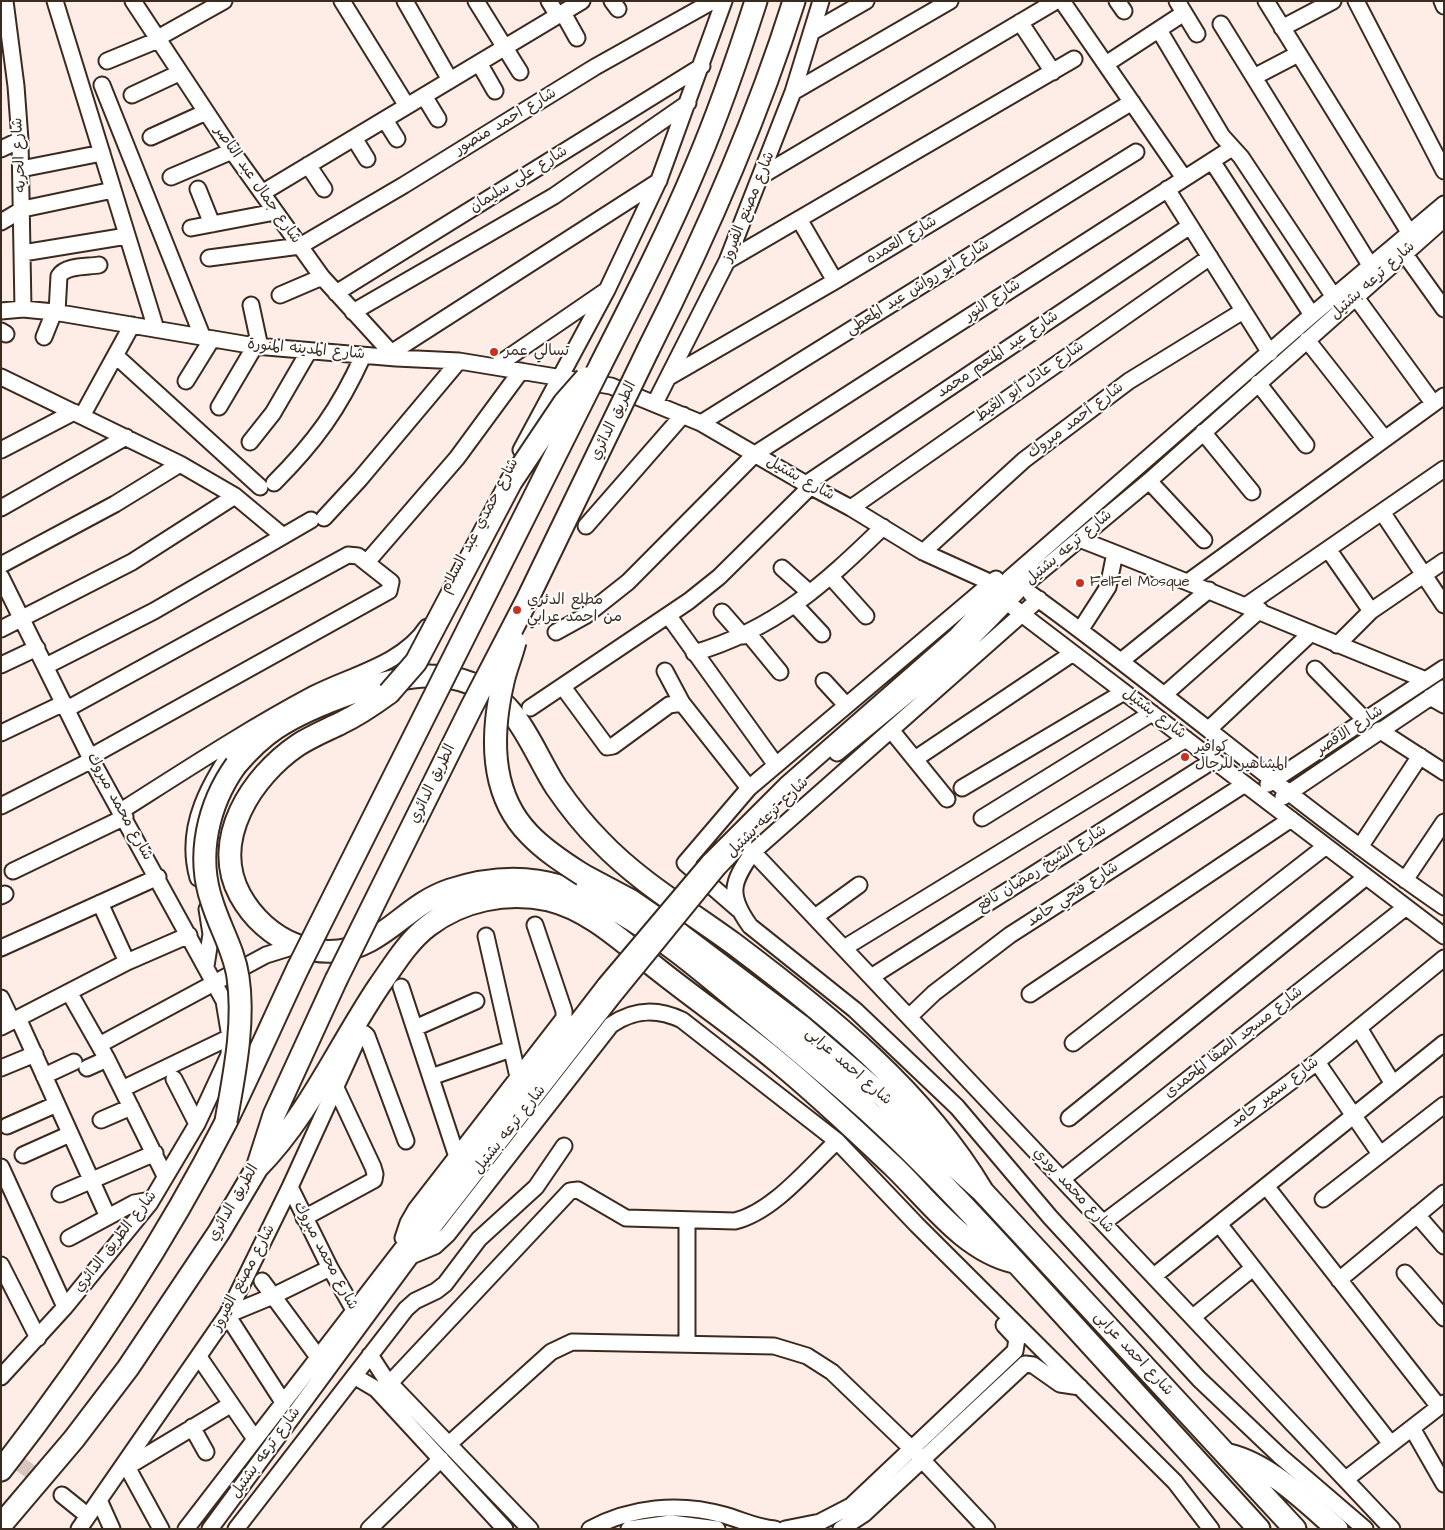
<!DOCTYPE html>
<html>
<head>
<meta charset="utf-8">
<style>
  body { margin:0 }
  #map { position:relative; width:1445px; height:1530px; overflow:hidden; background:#feede7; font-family:"Architects Daughter",sans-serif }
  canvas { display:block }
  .frame { position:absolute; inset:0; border:2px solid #3b2a1e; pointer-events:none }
</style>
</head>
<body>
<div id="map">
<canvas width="1445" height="1530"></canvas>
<div class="frame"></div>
</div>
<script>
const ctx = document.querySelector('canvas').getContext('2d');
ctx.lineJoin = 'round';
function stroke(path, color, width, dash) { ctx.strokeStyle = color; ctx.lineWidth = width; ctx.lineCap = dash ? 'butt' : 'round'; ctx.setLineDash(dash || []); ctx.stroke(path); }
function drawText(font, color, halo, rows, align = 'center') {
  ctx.font = font + ' "Architects Daughter","Playpen Sans Arabic",sans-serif'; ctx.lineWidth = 4; ctx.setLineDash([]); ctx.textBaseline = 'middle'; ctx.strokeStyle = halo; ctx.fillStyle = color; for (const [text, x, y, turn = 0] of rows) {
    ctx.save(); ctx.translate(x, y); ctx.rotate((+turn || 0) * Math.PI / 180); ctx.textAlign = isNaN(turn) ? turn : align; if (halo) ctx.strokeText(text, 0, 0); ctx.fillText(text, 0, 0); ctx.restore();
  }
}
stroke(new Path2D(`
  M 1,1450 L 62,1495`), '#d7c6bf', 15, [15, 8]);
const minor = new Path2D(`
  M 5,1 L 16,86 L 20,140 L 23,309
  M 55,1 L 156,329
  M 133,1 L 232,151 L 322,277 L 396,358
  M 342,1 L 407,106
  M 405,1 L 450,80
  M 476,1 L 520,72
  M 549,1 L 558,16
  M 612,1 L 618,9
  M 1062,1 L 1184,178
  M 1117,1 L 1124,11
  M 1177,1 L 1197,34
  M 1266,1 L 1409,232
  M 1356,1 L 1444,171
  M 1442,1 L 1444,6
  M 563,13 L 577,38
  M 1020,22 L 1053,72
  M 1221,24 L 1370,265
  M 1282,28 L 1333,1
  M 1159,30 L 1222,136 L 1241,157 L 1334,297
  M 812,32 L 866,1
  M 156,39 L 224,1
  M 107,61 L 158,40
  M 479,63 L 495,91
  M 1106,64 L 1184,13
  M 1254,77 L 1298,54
  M 102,85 L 203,338
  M 793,92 L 950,1
  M 132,95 L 179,73
  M 424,96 L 438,119
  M 385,120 L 397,139
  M 151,137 L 206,112
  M 354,138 L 367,159
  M 1,149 L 20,140
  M 1212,161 L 1312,315
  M 308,165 L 324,189
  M 21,169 L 102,153
  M 761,176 L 1056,1
  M 171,177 L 232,151
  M 198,189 L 212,224
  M 1167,189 L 1270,353
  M 262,193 L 582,1
  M 799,219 L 835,281
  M 1,222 L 23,209 L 113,190
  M 191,228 L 275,212
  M 23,253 L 127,236
  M 1404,253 L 1444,309
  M 209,258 L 300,246 L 404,185 L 595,67 L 713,1
  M 727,261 L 1074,59
  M 336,293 L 702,66
  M 280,295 L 322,277
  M 1355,296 L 1433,403
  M 251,305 L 260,347
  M 1,311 L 23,309 L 54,312 L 255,346 L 396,358 L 459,361 L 611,386 L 701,423 L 806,484 L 851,508 L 923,552 L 985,580 L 996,593 L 1023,615 L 1444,936
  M 57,312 L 59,276 C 66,265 87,267 99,265
  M 353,312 L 554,196 L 688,103
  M 1,331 L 6,334
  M 44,337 L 54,312
  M 1307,340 L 1384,438
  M 391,353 L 659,181
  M 116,356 L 260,487
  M 496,366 L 604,292
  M 1,377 L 180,464 L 235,496 L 283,536
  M 669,377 L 835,281 L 1132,102
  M 186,381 L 212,339
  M 1258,383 L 1306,445
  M 655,403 L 727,261 L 793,92 L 821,1
  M 219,407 L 255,346
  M 82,416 L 132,325
  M 701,423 L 1136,152
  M 1203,432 L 1252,492
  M 250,442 L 273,413 L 309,351
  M 1,450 L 74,412
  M 521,450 L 607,290 L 659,180 L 724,1
  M 1149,481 L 1204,540
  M 274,483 C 315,442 339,409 363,356
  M 806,484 L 1190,226
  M 1,508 L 126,437
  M 851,508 L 1210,257
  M 1382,512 L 1444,605
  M 324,518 L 360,479 L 459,361
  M 586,526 L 683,415
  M 1079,539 C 1196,584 1310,634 1426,680
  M 1328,549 L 1371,611
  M 923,552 L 1024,460 L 1129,381 L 1243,311
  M 367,562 L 457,458 L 521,371
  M 1,565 L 115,504 L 180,464
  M 782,568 L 810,593
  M 1,577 L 90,757 L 224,1001 L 230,1037 L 229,1055 L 197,1124 L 150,1203 L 65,1307 L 1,1377
  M 831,577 L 866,616
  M 1188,582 L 1444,396
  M 1031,594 C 1171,695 1301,809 1444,907
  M 1039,599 L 753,852 C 732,882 727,894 750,926 L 855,1010 L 957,1107 L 1050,1217 L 1199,1379 L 1280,1456 L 1365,1529
  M 795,605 L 822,634
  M 1247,605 L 1444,469
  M 722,612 L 743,636
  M 668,615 L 776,765
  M 1,629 L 132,562 L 235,496
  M 1081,629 L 1108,587 L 1115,553
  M 556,632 L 585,616 L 628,582 L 755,454 L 1232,148
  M 748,633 L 780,672
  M 1337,645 L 1371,611 L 1444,561
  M 694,653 C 776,629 824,584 883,527
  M 1121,661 L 1209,590
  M 1,665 L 37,648
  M 46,666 L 154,611 L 311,520
  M 1315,669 L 1366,721
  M 665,671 L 682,703
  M 824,681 L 846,705
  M 563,687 L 607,747 L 613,746 L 669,705 L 682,703 L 749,788
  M 1164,695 L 1260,610
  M 1430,697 L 1444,705
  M 530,708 L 689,601 L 719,577 L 811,486
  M 67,709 L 348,555 L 358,556 L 391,582 L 389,591 L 90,757
  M 1209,729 L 1311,633
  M 891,730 L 947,799
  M 1379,730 L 1444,772
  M 1,733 L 64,703
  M 837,753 L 955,656 L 1022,587 L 1149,481 L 1444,219
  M 915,759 L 1073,653
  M 1268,784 L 1444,668
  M 962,788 L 1124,692
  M 1283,797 L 1444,688
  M 1,806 L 92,760
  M 121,811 C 184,771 248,729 314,694 C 351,675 403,664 427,627
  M 982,818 L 1152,713
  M 1360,847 L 1420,756
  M 753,852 L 1392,1529
  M 709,862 L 786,785 L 955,637 L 1009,579 L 1312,315 L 1444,204
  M 718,868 L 744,841
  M 13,871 L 125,817
  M 198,878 C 183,825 211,782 239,740
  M 1405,880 L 1444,822
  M 1,896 L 5,894
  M 100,903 L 127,962
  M 738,909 L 685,863 L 749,788 L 996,579
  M 815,917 L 859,885
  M 486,936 L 518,1077
  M 1,948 L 158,877
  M 844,948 L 1186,739
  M 206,966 L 211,934 L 207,909
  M 871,977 L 1214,760
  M 401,987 L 457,1157
  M 69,992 L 107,1059 L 165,1176
  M 1030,994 L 1291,819
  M 1,998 L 12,1021
  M 909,1017 L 934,993 L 1010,935 L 1245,784
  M 18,1018 L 108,1217
  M 1,1027 L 127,962 L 189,935
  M 415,1028 L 476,1001
  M 1359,1028 L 1393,1084
  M 1073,1043 L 1326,846
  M 99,1045 L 266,955 L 295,946
  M 1317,1062 L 1380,1154
  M 1,1068 L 35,1054
  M 87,1068 L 107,1059
  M 44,1076 L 74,1062
  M 431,1077 L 511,1049
  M 174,1079 L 197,1124
  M 122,1089 L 230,1037
  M 1069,1118 L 1366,877
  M 101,1120 L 131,1107
  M 7,1126 L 57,1104
  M 23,1155 L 70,1134
  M 1,1167 L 65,1307
  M 1062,1179 L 1406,907
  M 1266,1186 L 1439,1407
  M 290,1187 L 330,1268 L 358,1317
  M 60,1194 L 155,1153
  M 1323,1199 L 1444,1105
  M 1417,1215 L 1444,1246
  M 304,1218 L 374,1180 L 375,1174 L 373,1167 L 336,1088
  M 1103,1223 L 1317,1062 L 1444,958
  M 1219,1224 L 1391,1444
  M 69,1238 L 134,1203 L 145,1201 L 150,1203
  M 403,1238 L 408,1223 L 416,1209 L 564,1018 L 564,1011 L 535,925
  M 411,1256 L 435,1246 L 448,1234 L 611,1025 C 634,1009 657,1008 682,1020 L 837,1141 L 917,1225 L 1175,1482 L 1211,1529
  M 1,1265 L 38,1338
  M 1405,1273 L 1444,1318
  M 1154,1276 L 1444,1043
  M 1339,1280 L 1444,1193
  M 262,1281 L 318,1357
  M 1193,1317 L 1253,1268
  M 687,1344 L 687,1220
  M 370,1355 L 385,1378 L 530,1529
  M 199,1357 L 255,1439
  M 354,1376 L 376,1389 L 505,1529
  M 390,1383 L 570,1191 L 578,1190 L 626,1218 L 735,1221 C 773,1212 809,1167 837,1141
  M 283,1402 L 227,1315 L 273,1296 L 330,1268
  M 192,1427 L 206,1452
  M 1412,1428 L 1444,1484
  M 449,1444 L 551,1352 L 572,1342 L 774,1346 L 807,1356 L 832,1372 L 912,1449 L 987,1529
  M 125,1463 L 161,1529
  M 127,1467 L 230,1405
  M 1346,1479 L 1444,1403
  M 62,1495 L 88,1516
  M 99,1500 L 112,1529
  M 79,1529 L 227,1315 L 290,1187 L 358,1038 L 365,1034 L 367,1036 L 406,1141
  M 186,1529 L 605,985
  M 210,1529 L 411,1256 L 616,993
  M 236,1529 L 406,1309 L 415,1301 L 436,1291 L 445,1284 L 479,1239 L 536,1187 L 564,1146
  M 369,1529 L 441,1459
  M 590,1529 C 631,1507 679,1502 724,1515 C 742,1520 757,1528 775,1529
  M 629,1529 L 671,1523 L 717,1529
  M 785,1529 L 820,1522 L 851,1506 L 1015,1351 L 1017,1339 L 1004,1325
  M 841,1529 L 864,1514 L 1025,1364 L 1033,1365 L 1060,1384 L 1080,1387`);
const highway = new Path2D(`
  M 648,350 C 705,237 756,122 794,1
  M 601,364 C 634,299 668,233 696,166 C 719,112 738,57 756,1
  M 389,693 C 374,704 358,715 341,723 C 327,730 312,736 298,745 C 252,776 210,840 240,895 C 265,941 321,967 369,941 C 399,925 415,902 450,890 C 515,869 562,880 619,912 C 672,943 718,985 766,1024 C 801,1053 836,1082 869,1112 C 939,1176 1001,1246 1064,1315 C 1129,1386 1194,1457 1259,1529
  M 236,765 C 248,751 261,738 276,728 C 310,706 390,675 431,676 C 444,676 457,678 470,683 C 518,699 531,748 556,787 C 569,806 584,825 600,841 C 639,882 689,911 734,944 C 827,1014 923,1091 983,1192
  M 583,875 L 630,900 L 681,935 L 800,1025 L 884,1097 L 953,1165 L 983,1192 L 1295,1529
  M 257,1168 C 309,1115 338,1047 379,986 C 394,965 407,942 428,926 C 462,900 506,891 549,900 C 591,910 626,945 660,971 C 699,1002 740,1030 778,1062 C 817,1094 855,1130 892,1165 C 929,1200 963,1250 1014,1262
  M 1229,1455 C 1268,1464 1307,1502 1337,1529
  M 1,1470 C 86,1361 163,1245 226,1122 C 251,1071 274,1019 298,968
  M 1,1525 L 74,1439 L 128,1368 L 219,1232 L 257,1168 L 274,1115 L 336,980`);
stroke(minor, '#3b2a1e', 19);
stroke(highway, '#3b2a1e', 25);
stroke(minor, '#fff', 15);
stroke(highway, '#fff', 21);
const minorBridge = new Path2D(`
  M 605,985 L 709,862
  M 616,993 L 718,868`);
const highwayBridge = new Path2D(`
  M 515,642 C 512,655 506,668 503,682 C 491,734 489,793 529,834 C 544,850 564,863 583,875
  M 389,693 L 416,662 L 511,482 L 564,403 L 586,378
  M 298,968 L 601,364
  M 336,980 L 471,708 L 527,600 L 648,350
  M 226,1121 C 234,1075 245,1024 238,977 C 234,950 220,928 212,902 C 196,856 208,804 236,765`);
stroke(minorBridge, '#3b2a1e', 19, []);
stroke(highwayBridge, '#3b2a1e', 25, []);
stroke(minorBridge, '#fff', 15);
stroke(highwayBridge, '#fff', 21);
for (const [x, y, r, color] of [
  [494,352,5,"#c8321e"],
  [1080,583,5,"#c8321e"],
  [517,610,5,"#c8321e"],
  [1185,757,5,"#c8321e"]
]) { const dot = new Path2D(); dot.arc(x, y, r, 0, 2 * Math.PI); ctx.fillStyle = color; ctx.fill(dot); stroke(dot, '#fff', 2); }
drawText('15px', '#3b2a1e', '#fff', [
  ["شارع احمد منصور",506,122,-31],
  ["شارع الحريه",20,155,-93],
  ["شارع على سليمان",519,180,-32],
  ["شارع جمال عبد الناصر",257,185,55],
  ["شارع مصنع الفيروز",749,207,-68],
  ["شارع العمده",902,241,-31],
  ["شارع ترعه بشتيل",1373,281,-42],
  ["شارع أبو رواش عبد المعطى",918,288,-32],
  ["شارع النور",993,301,-33],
  ["شارع المدينه المنورة",306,350,5],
  ["شارع عبد المنعم محمد",998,355,-34],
  ["شارع عادل أبو الغيط",1030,382,-35],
  ["الطريق الدائري",614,421,-64],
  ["شارع أحمد مبروك",1076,421,-37],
  ["شارع بشتيل",800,479,29],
  ["شارع حمدي عبد السلام",480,526,-62],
  ["شارع ترعه بشتيل",1069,548,-40],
  ["شارع بشتيل",1154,714,37],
  ["شارع الاقصر",1350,731,-33],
  ["الطريق الدائري",433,784,-64],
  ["شارع محمد مبروك",119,807,61],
  ["شارع ترعه بشتيل",768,818,-44],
  ["شارع الشيخ رمضان نافع",1042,869,-32],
  ["شارع فتحي حامد",1073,895,-33],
  ["شارع مسجد الصفا المحمدى",1234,1043,-38],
  ["شارع احمد عرابى",848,1067,41],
  ["شارع سمير حامد",1275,1093,-37],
  ["شارع ترعه بشتيل",510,1130,-52],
  ["شارع محمد بودي",1073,1191,47],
  ["الطريق الدائري",234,1203,-60],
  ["شارع الطريق الدائري",116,1242,-52],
  ["شارع محمد مبروك",325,1256,62],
  ["شارع مصنع الفيروز",244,1278,-62],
  ["شارع احمد عرابى",1133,1354,47],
  ["شارع ترعه بشتيل",266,1453,-54]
]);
drawText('15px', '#3b2a1e', '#fff', [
  ["تسالي عمر",504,352],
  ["FelFel Mosque",1090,583],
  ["مطلع الدئري",527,601],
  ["من احمد عرابي",527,618],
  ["كوافير",1195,748],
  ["المشاهير للرجال",1195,765]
], 'left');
</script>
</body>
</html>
